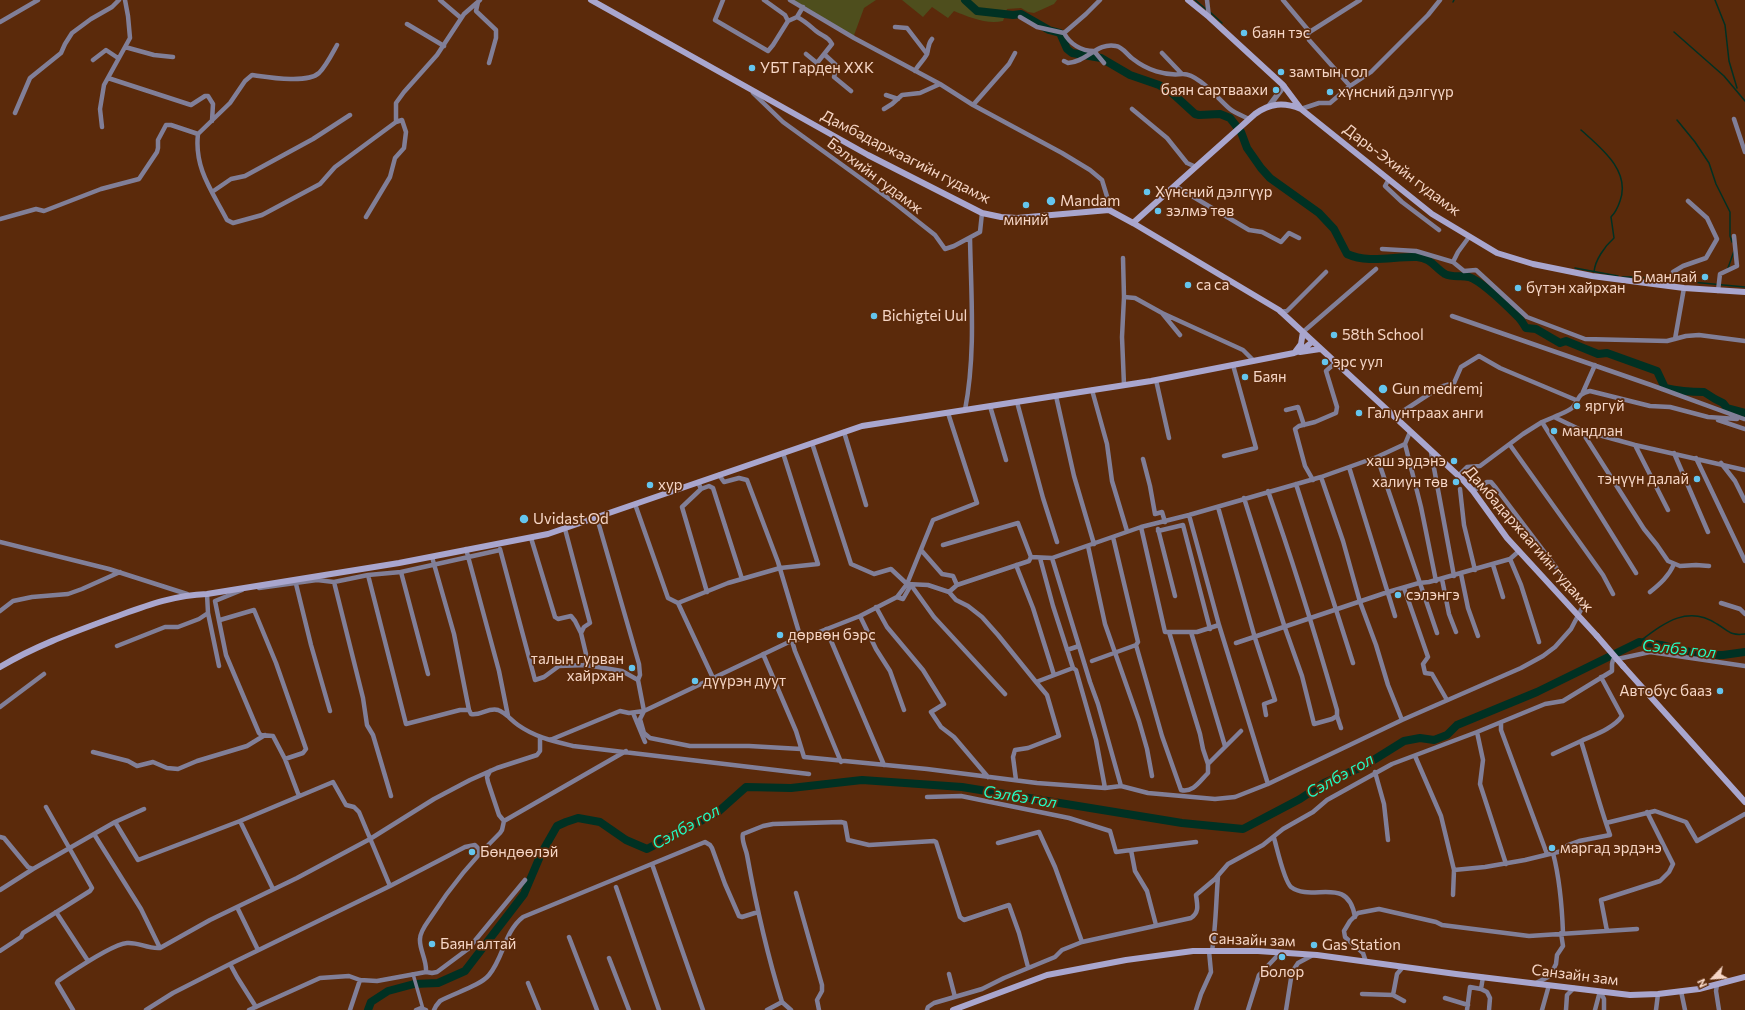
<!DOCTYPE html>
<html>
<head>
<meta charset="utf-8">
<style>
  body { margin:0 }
  #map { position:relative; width:1745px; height:1010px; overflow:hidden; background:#5b2a0b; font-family:Commissioner,sans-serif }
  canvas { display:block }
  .north { position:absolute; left:1693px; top:958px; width:40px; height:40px; -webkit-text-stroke:3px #5b2a0b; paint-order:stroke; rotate:245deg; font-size:11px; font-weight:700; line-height:16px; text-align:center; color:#f6d6c6 }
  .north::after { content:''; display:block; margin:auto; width:14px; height:18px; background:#f6d6c6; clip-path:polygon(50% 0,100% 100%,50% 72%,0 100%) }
</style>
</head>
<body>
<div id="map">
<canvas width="1745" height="1010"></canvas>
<div class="north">N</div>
</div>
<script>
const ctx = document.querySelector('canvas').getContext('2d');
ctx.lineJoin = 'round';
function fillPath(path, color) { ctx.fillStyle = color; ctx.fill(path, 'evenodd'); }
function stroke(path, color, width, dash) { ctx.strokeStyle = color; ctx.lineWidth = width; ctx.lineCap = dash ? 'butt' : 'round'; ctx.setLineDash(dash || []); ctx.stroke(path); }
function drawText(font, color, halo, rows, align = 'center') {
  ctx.font = font + ' Commissioner,sans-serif'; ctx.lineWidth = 3.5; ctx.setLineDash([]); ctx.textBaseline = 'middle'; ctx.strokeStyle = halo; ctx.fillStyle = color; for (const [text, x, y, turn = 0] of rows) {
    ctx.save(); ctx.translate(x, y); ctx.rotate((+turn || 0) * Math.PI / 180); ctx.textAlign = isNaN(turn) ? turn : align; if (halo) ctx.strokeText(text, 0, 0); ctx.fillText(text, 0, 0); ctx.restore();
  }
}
fillPath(new Path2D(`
  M 790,0 L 876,0 L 864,8 L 853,38 Z
  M 902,0 L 1057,0 L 1054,4 L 1034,13 L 1028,12 L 1021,8 L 1007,9 L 1003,21 C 987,25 969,17 954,11 L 948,18 L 932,7 L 923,17 Z`), '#4e4e1d');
stroke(new Path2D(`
  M 1195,0 L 1207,10
  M 1715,0 L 1725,25 L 1729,61 L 1737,88
  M 1453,2 L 1454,0
  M 1210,12 L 1222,23
  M 1674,32 L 1724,76 L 1745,101
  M 1677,120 L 1695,142 L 1709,163 L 1716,184 L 1730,212 L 1730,236 L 1732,242
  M 1581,130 C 1601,148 1631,171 1620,201 C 1618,207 1616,212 1611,217 L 1614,238 C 1605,246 1595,260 1594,272
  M 1575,268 L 1618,276
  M 1728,268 L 1734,251
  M 1622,277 L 1638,277 L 1745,287
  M 1639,642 C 1663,624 1687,604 1717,624 C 1729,631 1730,636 1745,634`), '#003123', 1.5);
stroke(new Path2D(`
  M 965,0 L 977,11 L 1013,15 L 1021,14 L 1049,30 L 1060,33 L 1067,49 L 1072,53 L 1101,58 L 1130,75 L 1159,85 L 1171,92 L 1195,114 L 1199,115 L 1220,114 L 1230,118 L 1241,132 L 1247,148 L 1261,168 L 1270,178 L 1319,213 L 1334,229 L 1347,254 C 1369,264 1394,256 1417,257 C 1431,258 1435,268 1445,274 C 1453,278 1461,275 1469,277 C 1481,281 1507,306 1517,316 C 1521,319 1523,324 1526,328 L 1536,329 L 1560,343 L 1566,341 L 1598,354 L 1607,353 L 1657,371 L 1665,388 C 1678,391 1692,392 1704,392 L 1715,399 L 1723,403 L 1727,408 L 1745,413
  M 368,1010 L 371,1002 L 388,991 L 414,984 L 438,983 L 465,971 L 524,894 L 541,854 L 557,826 L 566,822 L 578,818 L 600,822 L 626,840 L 647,849 L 718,812 L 746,787 L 791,788 L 862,780 L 962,787 L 1182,823 L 1243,829 L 1300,799 L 1324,783 L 1364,766 L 1404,741 L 1420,738 L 1434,740 L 1447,735 L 1457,725 L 1537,692 L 1639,642 L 1661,645 L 1702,655 L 1723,655 L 1745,652`), '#003123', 8);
stroke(new Path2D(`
  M 413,974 L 423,1009`), '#817f98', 3.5);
stroke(new Path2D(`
  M 440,0 L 461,18
  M 723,0 L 715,20 L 768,51 L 773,45 L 788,21 L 797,17 L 803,7
  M 764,0 L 785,15 L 788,21
  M 790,0 L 854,38 L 940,84 L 973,105 L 1062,153 L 1090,170 L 1102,180 L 1109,203 L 1109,210
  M 1207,0 L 1209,17
  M 1283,0 L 1309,31
  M 478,2 L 476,11 L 496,30 L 496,38 L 489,63
  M 797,17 C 805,21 810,26 816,31 C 823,37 827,35 832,44 L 817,63 L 806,54
  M 1020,17 L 1037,27 L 1064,33 C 1070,44 1081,51 1094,51 L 1104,63
  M 0,22 L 38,0
  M 407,24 L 444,46
  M 895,27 L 907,28 L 927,54
  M 1064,33 L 1086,14 L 1100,0
  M 125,47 L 154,55 L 173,57
  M 1162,53 L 1182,74 C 1198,73 1218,99 1230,109 C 1235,113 1243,116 1249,119
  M 824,54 L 837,66 L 834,77 L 851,91
  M 93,60 L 106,50 L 118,58
  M 1064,61 L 1068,63 C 1087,62 1097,42 1116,46 C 1123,47 1127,55 1133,59 C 1147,70 1165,76 1182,74
  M 915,71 C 918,65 924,60 927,54 C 929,49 927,45 932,39
  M 108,78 L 191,105 L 205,96 L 208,96 L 213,104 L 212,121
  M 1350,86 L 1309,40 L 1308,33 L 1360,0
  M 753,93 L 783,122 L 892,201 L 935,235 L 945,249 L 954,246 L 980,232 L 982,213
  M 886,95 L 898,99
  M 973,105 L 1009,64 L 1015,53
  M 884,109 L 892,104 L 902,95 L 920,93 L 940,84
  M 1132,109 L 1167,138 L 1187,163 L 1196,167
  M 1301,109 L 1319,103 L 1330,103 L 1350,86 L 1371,72 L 1428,15 L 1440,0
  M 15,113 L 30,78 L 61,53 L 65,44 L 72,33 L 91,19 L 112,7 L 119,0
  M 1734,119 L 1745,152
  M 102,127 L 100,109 L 104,85 L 130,38 L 128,16 L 125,0
  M 198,134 C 194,168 212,191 227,220 L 233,223 L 262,215 L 320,184 L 335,167 L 396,122 L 396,103 L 404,92 L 437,55 L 464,14 L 480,0
  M 198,134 L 230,103 L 245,81 L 252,75 C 267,77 307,84 319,73 C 326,66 332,54 337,45
  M 1389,179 L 1385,186 L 1402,202 L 1439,230
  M 1175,186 L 1249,230 L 1262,232 L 1281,242 L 1289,233 L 1299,238
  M 212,192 L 231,179 L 245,176 L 313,139 L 350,115
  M 366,217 L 390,177 L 395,158 L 404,148 L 406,132 L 402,120 L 396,122
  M 0,219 L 36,209 L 44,211 L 101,189 L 139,179 L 157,152 L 158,148 L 158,140 L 166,125 L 171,125 L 198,134
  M 1382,249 L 1416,251 L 1453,262 L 1458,252 L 1469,237
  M 1123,258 L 1124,297 L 1122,337 L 1124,385
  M 1453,262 L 1464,271 L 1476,270 L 1527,317 L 1585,339 L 1667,341 L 1686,336 L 1699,335 L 1745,341
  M 1672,286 L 1673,272 L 1683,266 L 1706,258 L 1717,239 L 1707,218 L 1688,201
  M 1718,291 L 1720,274 L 1737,266 L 1734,236
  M 1124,297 L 1135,298 L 1162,313 L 1243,350 L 1254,361
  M 1280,312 L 1287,311 L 1326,272
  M 1162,313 L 1180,335
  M 1452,316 L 1651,385 L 1744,419
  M 1303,332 L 1376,269
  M 1675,339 L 1684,288
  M 1156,380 L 1169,438
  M 1092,390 L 1107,444 L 1112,481 L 1127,531
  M 1583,392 L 1595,365
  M 1056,396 L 1074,476 L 1094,544
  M 1017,402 L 1043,498 L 1057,542
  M 990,406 L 1006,460
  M 965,410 C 976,354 971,295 970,238
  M 1286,410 L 1298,407 L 1304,425
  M 1394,417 L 1440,387 L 1454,383 L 1461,367 L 1479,356 L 1500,368 L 1576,400
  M 1554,417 C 1560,414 1567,412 1572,408 C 1580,400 1576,394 1590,391 L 1650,406 L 1670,407 L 1708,417 L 1737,419
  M 1718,420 L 1745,429
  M 1542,422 L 1636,573
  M 1581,430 L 1644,529 L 1657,545 L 1668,561 L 1680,566 L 1696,565 L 1709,566
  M 844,432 L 866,505
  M 812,443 L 851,564 L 874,574 L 891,569 L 907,584 L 928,585 L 949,592 L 956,600 L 968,606 L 982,617 L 998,635 L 1036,682 L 1073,668
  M 1405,444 L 1421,507 L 1436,581
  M 1510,445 L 1603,575 L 1613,594
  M 1635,445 L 1668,510
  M 1431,452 L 1454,576
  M 1674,453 L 1708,532
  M 1224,456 L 1256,448 L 1233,365
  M 1377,457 L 1437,633
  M 1696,458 L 1745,561
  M 1143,459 L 1150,486 L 1155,514 L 1162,512 L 1165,522
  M 1721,463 L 1735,481 L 1745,501
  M 719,475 L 724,482 L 739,478 L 747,480 L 778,562 L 801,639
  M 1458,476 L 1467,467 L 1480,466 L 1523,434 L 1542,422 L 1554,417 L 1581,430 L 1635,445 L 1745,470
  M 1321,477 L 1349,467
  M 1313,480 L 1305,466 L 1295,429 L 1299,426 L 1315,422 L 1336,413 L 1337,407 L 1326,371 L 1335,363
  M 698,482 L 701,489 L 682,507 L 707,592
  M 1296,484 L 1353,663
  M 701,489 L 709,486 L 713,488 L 742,579
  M 1460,489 L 1464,525 L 1475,570
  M 1268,491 C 1294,564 1316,637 1337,710 L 1337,716 L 1341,728
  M 1244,498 L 1285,628 L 1302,676 L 1314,724 L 1332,719 L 1337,716
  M 635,504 L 668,598 L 678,603
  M 1218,507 L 1255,638 L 1275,700 L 1264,704 L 1266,715
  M 1189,515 L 1219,625
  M 597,518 L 639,664 L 640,675 L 638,680
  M 1141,527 L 1165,632 L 1197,632 L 1219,625 L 1268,784
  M 565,529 L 590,623 L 584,627 L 581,633 L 586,654 L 586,665
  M 1158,529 L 1175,596
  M 1158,531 L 1183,525 L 1210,629
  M 1113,537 L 1138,642 L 1136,645 L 1162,736 L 1181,790 C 1193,793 1200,781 1208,773 L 1208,764 L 1241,731
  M 531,538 L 555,617 L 558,619 L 571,616 L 575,621 L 581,633
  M 0,542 L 109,569 L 187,594
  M 943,545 L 1018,523 L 1031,557 L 1052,558 L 1141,527 L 1189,515 L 1321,477 L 1343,541 L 1360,602 L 1376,645 L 1388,685 L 1402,720 L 1521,668 L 1543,656 L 1555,647 L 1571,629 L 1583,606 L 1583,603 L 1496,488 L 1491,482 L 1487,482 L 1473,491
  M 1088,546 L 1105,624 L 1139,721 L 1147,749 L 1152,776
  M 466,549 L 499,671 L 508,716
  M 500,549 L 535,680 L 544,677 L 559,666 L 586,665 L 622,671 L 638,680 L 644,711 L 640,719 L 644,733 L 650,738 L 690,746 L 749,746 L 801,749
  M 921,550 L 942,574 L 953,576 L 957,585
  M 432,557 L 454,634 L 469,710
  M 1040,558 L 1053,606 L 1073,668 L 1076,670 L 1096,740 L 1105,788
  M 1052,558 L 1090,682 L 1098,704 L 1121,786
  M 1510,559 L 1521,585 L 1539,642
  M 1016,565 L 1033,608 L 1054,675
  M 1493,565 L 1503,597
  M 401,572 L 428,674
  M 1461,574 L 1468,608 L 1478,636
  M 368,575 L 406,724 L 460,710 L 469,710 L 471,714 C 480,716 489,707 498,710 C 506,713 511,720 518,725 C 535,737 553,741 573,746 L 809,774
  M 1442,579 L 1449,614 L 1456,632
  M 334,582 L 363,698 L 367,725 L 373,735 L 391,796
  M 296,584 L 311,645 L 330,711
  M 259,588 L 317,580 L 334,582 L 368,575 L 401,572 L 500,550
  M 1404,588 L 1428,657 L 1423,664 L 1425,673 L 1432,674 L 1447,700
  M 949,592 L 957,585 L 1029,561 L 1031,557
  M 1650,592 C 1660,584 1669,576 1674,564
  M 897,597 L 903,599 L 911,585 L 934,617 L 1005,694
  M 1721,603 L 1740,609 L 1745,614
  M 876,607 L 887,627 L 923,670 L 944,704 L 931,712 L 941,727 L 954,737 L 988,777
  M 0,611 L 13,601 L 32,597 L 68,594 L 82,589 L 120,572
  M 208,613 L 219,666
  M 860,616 L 876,649 L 890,671 L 904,710
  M 1395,616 L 1349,467 L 1377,457 L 1405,444 L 1410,432
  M 220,620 L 254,610 L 276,663 L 306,749 L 303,753 L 285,759 L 273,736 L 261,735 L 259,733 L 226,655 L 215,601 L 242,590
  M 826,629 L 884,765
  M 1169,632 L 1200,734 L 1203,749 L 1208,764
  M 1191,632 L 1225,746
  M 792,641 L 795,651 L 841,762
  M 1236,643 L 1388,592 L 1419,583 L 1429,582 L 1510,559 L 1519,551
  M 117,646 L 165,627 L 178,627 L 199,619 L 208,613 L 207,594
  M 1067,650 L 1079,646
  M 763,654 L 796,731 L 804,757 L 927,769 L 1037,783 L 1105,788 L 1121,786 L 1148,793 L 1215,799 L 1235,797 L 1268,784 L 1402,720
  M 1092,661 L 1136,645
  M 713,678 L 678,603 L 728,583 L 780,568 L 818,564 L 783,453
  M 0,707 L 44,674
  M 633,713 L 645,742
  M 1501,723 L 1501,730 L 1547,854
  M 550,740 L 620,711 L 629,713 L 644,711 L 789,642 L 809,636 L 860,616 L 897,597 L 907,584 L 933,520 L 977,503 L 948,413
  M 93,752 L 128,761 L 137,766 L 153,762 L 167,768 L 178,769 L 197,761 L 247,746 L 265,735
  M 1553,754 L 1581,741
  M 1415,756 L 1441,816 L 1454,870 L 1485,867 L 1525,860 L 1562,851 L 1568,845 L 1579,841 L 1610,835 C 1599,804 1591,773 1581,741 C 1594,735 1614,728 1622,716 L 1601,677
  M 285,759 L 299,796
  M 490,771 L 487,777 L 488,782 L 499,815 L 504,821
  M 1375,772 L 1384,804 L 1388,840
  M 1016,780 L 1013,757 L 1015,750 L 1028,748 L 1059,736 L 1047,695 L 1036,682
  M 927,797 L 961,796 L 1069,818 L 1110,831 L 1116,852 L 1131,850
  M 240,821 L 273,889
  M 115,822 L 138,860 L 240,821 L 333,782 L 346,805 L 354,807 L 359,812 L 390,886
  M 1606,823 L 1655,811 L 1686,822 L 1697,841 L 1745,814
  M 94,834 L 141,909 L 160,948
  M 0,837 L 4,838 L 28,867 L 33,869 L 115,822 L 144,809
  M 1274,838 C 1277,848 1284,881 1291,887 C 1312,903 1348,874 1355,917
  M 998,843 L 1039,832 L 1055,867 L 1082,942
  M 1553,853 C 1560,880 1562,905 1563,933
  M 652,864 L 703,1010
  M 1506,864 L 1480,784 L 1483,760 L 1477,732 L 1545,704 L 1563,701 L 1612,671 L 1612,664 L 1613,660 L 1650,652 L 1745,666
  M 616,887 L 659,1010
  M 0,890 L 33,869
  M 796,893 L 822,985 L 822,991 L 817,1000 L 819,1010
  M 1453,895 L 1454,870
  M 237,907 L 258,950
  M 56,912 L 88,961
  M 1156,925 L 1147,891 L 1135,871 L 1131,850 L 1196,842
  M 1607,931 L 1601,900 L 1660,881 L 1669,872 L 1673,864 L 1647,812
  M 569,937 L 597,1010
  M 0,951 L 21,937 L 23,933 L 90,891 L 92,888 L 46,807
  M 1212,951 C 1216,926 1216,901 1218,876
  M 609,958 L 629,1010
  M 1366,962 L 1363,953 L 1345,937 L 1344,931 L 1350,921 L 1358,913 L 1379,909 L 1436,922 L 1442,925 L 1529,936 L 1637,929
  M 230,964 L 237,977 L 256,1007
  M 426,972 L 432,973 L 437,972 L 468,949 L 525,880
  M 949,974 L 955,997
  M 528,983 L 539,1010
  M 1536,983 L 1550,976 L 1556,964 L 1557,955 L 1563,946 L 1561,933
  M 1717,985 L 1716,991 L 1719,1010
  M 1481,989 L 1487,992 L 1490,998 L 1489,1010
  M 1681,991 L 1685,1010
  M 1362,994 L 1393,995 L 1397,974 L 1403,967
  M 1393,995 L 1404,1001
  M 1445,998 L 1468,1005
  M 782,1002 C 767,954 756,905 747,855 C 746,849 741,840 743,834 L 763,826 L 773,824 L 841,822 L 845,823 L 848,840 L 869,845 L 934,841 L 936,842 L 960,917 L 964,920 L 1009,905 L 1019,933 L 1028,967
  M 73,1010 L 57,983 L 58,981 C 73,971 112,944 127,943 C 139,942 147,949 160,948 L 210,920 L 297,878 L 370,839 L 434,799 L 470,780 L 497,768 L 537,755 L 540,751 L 540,737
  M 146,1010 L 173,993 L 230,964 L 390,886 L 465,847 L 475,845 L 479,849 L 479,853
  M 249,1010 L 320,978 L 349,976 L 360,980 L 377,981 L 426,972 C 427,960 419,949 420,939 C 420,931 427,923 431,917 C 451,886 474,858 500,833 L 502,830 L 504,821 L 626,751
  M 350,1010 L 360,980
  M 416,1010 L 421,1008 L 426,1010
  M 434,1010 L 436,1006 L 440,1001 C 454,993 480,986 489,975 C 504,957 504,932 523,917 L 705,842 L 710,845 L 712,848 L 725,884 L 739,916 L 742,917 L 758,912
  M 767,1010 L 782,1002 L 791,1010
  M 927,1010 L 928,1007 L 934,1003 L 982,989 L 1004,978 L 1055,957 L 1062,950 L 1082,942 L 1191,918 C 1200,912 1197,904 1196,895 L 1215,879 L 1228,864 L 1263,845 L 1283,829 L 1313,812 L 1327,800 L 1392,764 L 1477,732
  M 1196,1010 L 1201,994 L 1211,972 L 1209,951
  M 1248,1010 L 1259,975 L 1280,953
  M 1286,1010 L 1292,972 L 1298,963 L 1313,955
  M 1467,1010 L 1470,987 L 1481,989 L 1483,977
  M 1542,1010 L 1549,985
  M 1566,1010 L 1567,995 L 1574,988
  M 1595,1010 L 1600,991 L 1604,999 L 1604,1010
  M 1656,1010 L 1658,994`), '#817f98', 4.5);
stroke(new Path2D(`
  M 1269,106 L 1284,86`), '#817f98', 5.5);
stroke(new Path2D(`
  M 591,0 L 868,155 L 982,213 L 1001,217 L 1017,218 L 1109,210 L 1133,223 L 1279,310 L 1463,480 L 1473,491 L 1507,538 L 1597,636
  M 1188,0 L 1209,17 L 1283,85 L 1301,109
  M 1133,223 L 1255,114 C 1270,103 1284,102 1301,109 L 1432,214 L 1497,253 L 1533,264 L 1592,276 L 1684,288 L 1745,292
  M 1295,352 L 1301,344 L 1303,332
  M 1300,352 L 1320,349
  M 1623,666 L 1745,802
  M 0,667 C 35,646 74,632 112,618 C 143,607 173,595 207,594 L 399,563 L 548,534 L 862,426 L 1151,381 L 1294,353 L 1302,350 L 1312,342
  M 953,1010 L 1047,975 L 1126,960 L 1193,951 L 1258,951 L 1317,955 L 1456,974 L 1630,995 L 1658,994 L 1699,989 L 1745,977`), '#a9a6ce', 6);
stroke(new Path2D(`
  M 1597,636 L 1623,666`), '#a9a6ce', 6);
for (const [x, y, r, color] of [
  [1244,33,4,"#64c5ee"],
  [752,68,4,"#64c5ee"],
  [1281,72,4,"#64c5ee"],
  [1276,90,4,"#64c5ee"],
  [1330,92,4,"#64c5ee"],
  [1147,192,4,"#64c5ee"],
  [1051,201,5,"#64c5ee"],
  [1026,205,4,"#64c5ee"],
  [1158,211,4,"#64c5ee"],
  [1705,277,4,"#64c5ee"],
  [1188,285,4,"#64c5ee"],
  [1518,288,4,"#64c5ee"],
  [874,316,4,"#64c5ee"],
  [1334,335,4,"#64c5ee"],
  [1325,362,4,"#64c5ee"],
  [1245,377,4,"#64c5ee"],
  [1383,389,5,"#64c5ee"],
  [1577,406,4,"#64c5ee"],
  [1359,413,4,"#64c5ee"],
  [1554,431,4,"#64c5ee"],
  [1454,461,4,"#64c5ee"],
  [1697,479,4,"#64c5ee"],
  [1456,482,4,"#64c5ee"],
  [650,485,4,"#64c5ee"],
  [524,519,5,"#64c5ee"],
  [1398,595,4,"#64c5ee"],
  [780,635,4,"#64c5ee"],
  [632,668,4,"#64c5ee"],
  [695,681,4,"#64c5ee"],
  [1720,691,4,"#64c5ee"],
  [1552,848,4,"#64c5ee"],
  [472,852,4,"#64c5ee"],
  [432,944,4,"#64c5ee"],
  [1314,945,4,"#64c5ee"],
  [1282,957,4,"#64c5ee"]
]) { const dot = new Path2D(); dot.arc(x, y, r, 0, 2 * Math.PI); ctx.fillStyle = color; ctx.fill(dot); stroke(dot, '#5b2a0b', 1.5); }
drawText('15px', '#f6d6c6', '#5b2a0b', [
  ["баян тэс",1252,33],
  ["УБТ Гарден ХХК",760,68],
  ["замтын гол",1289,72],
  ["баян сартваахи",1268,90,"right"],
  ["хүнсний дэлгүүр",1338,92],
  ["Хүнсний дэлгүүр",1155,192],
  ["Mandam",1060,201],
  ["зэлмэ төв",1166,211],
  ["миний",1026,220,"center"],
  ["Б манлай",1697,277,"right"],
  ["са са",1196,285],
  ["бүтэн хайрхан",1526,288],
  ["Bichigtei Uul",882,316],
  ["58th School",1342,335],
  ["эрс уул",1333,362],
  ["Баян",1253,377],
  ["Gun medremj",1392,389],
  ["яргуй",1585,406],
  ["Гал унтраах анги",1367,413],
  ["мандлан",1562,431],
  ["хаш эрдэнэ",1446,461,"right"],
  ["тэнүүн далай",1689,479,"right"],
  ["халиун төв",1448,482,"right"],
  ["хур",658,485],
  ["Uvidast Od",533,519],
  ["сэлэнгэ",1406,595],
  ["дөрвөн бэрс",788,635],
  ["талын гурван",624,659,"right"],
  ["хайрхан",624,676,"right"],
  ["дүүрэн дуут",703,681],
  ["Автобус бааз",1712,691,"right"],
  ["маргад эрдэнэ",1560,848],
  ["Бөндөөлэй",480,852],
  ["Баян алтай",440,944],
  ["Gas Station",1322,945],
  ["Болор",1282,972,"center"]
], 'left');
drawText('15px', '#f6d6c6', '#5b2a0b', [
  ["Дамбадаржаагийн гудамж",906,157,27],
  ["Дарь-Эхийн гудамж",1402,170,37],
  ["Бэлхийн гудамж",875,176,37],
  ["Дамбадаржаагийн гудамж",1529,539,49],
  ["Санзайн зам",1252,940,2],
  ["Санзайн зам",1575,975,7]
]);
drawText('italic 16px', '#21fdc4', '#5b2a0b', [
  ["Сэлбэ гол",1679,649,6],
  ["Сэлбэ гол",1340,776,-29],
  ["Сэлбэ гол",1020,797,9],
  ["Сэлбэ гол",686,827,-29]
]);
</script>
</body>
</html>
